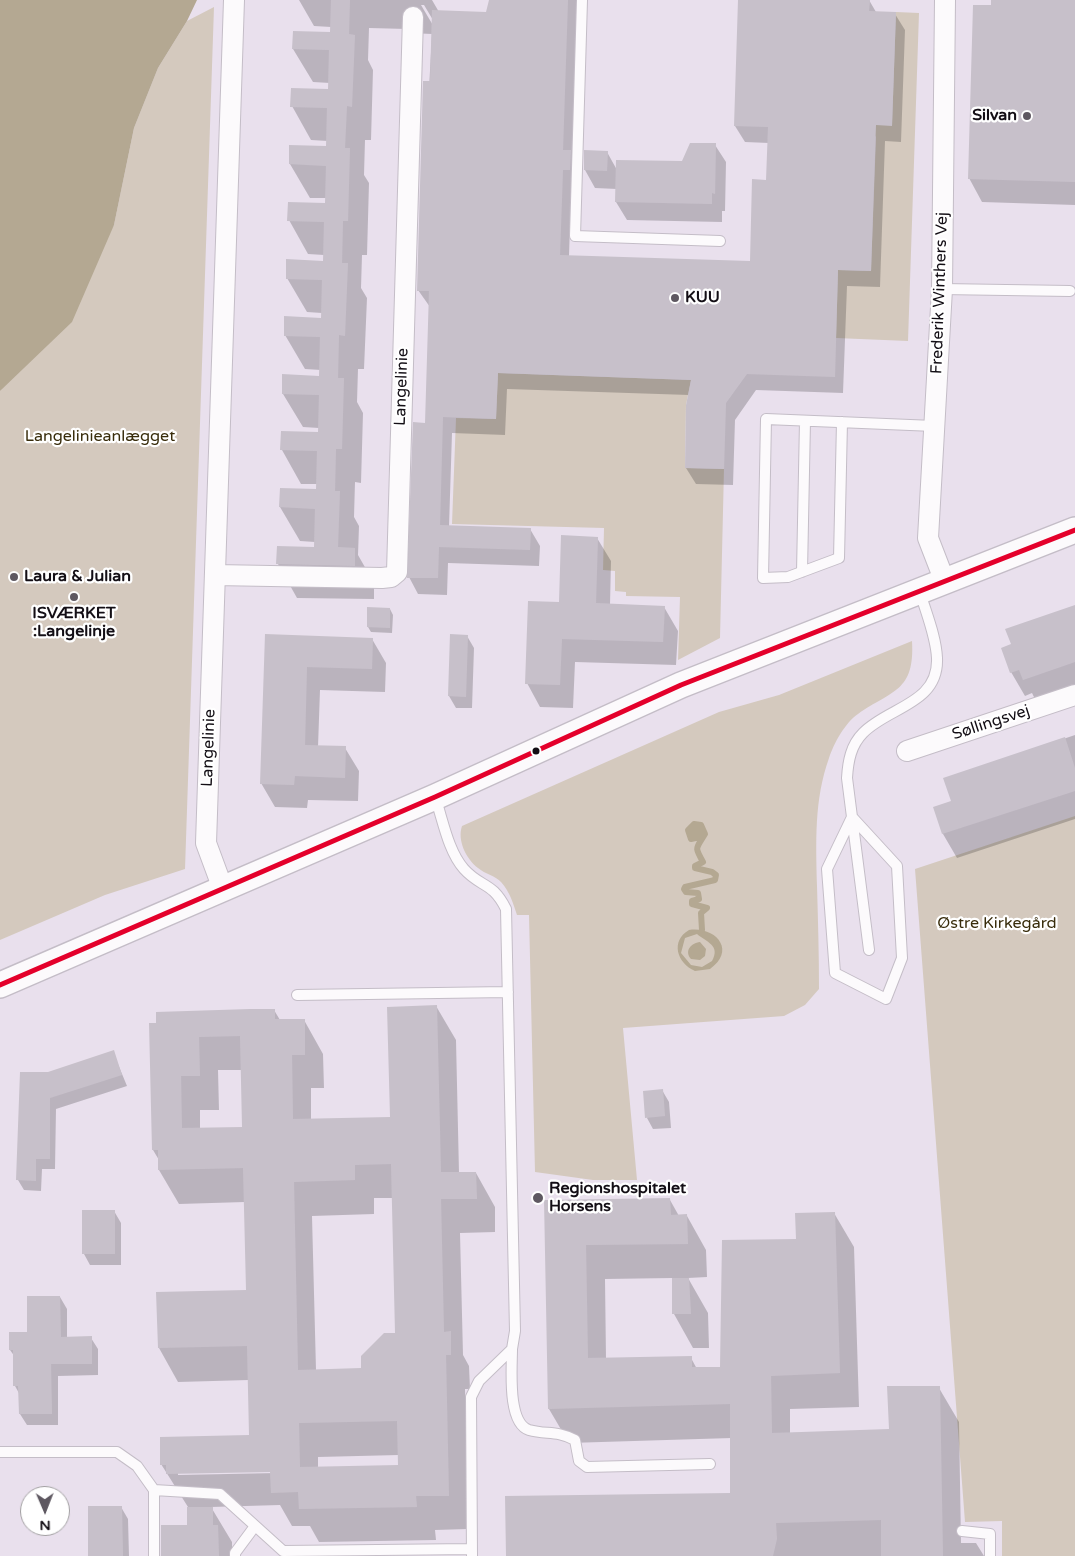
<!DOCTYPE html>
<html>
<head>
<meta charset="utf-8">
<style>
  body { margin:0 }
  #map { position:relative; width:1075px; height:1556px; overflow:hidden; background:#e9e0ed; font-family:"Varela Round",sans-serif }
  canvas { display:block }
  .north { position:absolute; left:20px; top:1486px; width:50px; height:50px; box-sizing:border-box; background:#fff; border:1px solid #a19fa1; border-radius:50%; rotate:179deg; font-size:14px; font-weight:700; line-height:20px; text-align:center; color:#130e15 }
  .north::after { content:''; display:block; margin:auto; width:18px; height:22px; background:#5e5861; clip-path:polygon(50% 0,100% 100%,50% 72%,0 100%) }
</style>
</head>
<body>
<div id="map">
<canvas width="1075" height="1556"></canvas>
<div class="north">N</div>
</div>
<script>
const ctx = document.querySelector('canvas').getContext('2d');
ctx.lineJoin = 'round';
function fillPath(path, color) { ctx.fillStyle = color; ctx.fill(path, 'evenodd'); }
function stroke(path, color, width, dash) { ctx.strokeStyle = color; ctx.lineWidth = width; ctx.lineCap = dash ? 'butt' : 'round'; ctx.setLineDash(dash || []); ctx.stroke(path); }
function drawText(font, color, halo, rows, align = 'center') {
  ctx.font = font + ' "Varela Round",sans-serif'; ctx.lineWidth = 4.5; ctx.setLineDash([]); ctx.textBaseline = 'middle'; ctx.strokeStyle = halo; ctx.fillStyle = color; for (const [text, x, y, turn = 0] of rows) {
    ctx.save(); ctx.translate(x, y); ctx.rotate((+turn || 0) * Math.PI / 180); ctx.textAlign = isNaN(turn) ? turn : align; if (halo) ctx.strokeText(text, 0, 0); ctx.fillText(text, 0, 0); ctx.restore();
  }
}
fillPath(new Path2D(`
  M 214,7 L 185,869 L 105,895 L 0,940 L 0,391 L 114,225 L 134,128 L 158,68 L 187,21 Z
  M 896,12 L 919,13 L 908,341 L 836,338 L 838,270 L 871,271 L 876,137 L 865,125 L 892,125 Z
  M 498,373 L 691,380 L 686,405 L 685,468 L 724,469 L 720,638 L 678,660 L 680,597 L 626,596 L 626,592 L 615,591 L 615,571 L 603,570 L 604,528 L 452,524 L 456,418 L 496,419 Z
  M 912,641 C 915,692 892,690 858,714 C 845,723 834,743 829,758 C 814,800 816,842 817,886 C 818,920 819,955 819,989 L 805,1005 L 784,1016 L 623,1028 L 637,1180 L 593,1180 L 535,1172 L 529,915 L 517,915 C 513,903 510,892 501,882 C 496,876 485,874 478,868 C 466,859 457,840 462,826 L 719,712 L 779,695 Z
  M 1075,816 L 1075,1556 L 1002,1556 L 1002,1521 L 965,1522 L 915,869 Z`), '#d4c9be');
fillPath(new Path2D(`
  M 0,0 L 197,0 L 187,21 L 158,68 L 134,128 L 114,225 L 72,322 L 0,391 Z
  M 689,930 C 715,926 737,950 710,969 L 695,971 C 677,963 670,941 689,930 ZM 697,934 C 706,942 721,945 712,961 L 702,967 L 691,965 L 681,953 L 685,938 Z
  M 700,942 L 706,949 L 705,956 L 700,960 L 691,959 C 684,951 691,943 700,942 Z`), '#b4a892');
fillPath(new Path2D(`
  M 299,0 L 432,0 L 439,12 L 487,13 L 490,0 L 577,0 L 569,256 L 751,262 L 767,181 L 769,143 L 745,142 L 735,126 L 739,0 L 869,0 L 876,12 L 895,14 L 905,30 L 901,142 L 885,141 L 880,287 L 847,286 L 843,393 L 756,390 L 735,420 L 733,485 L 696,484 L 686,468 L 689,395 L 507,389 L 505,435 L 452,433 L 449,527 L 530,529 L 540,546 L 539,566 L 448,563 L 447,595 L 418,594 L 409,577 L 427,424 L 430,307 L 418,290 L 432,34 L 409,33 L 407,29 L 369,28 L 368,60 L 373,70 L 371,140 L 365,140 L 364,175 L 369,183 L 367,255 L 362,255 L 361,288 L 367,298 L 364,369 L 358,369 L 357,402 L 363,413 L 361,483 L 355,482 L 354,517 L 359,526 L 358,555 L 374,583 L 374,599 L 297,598 L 278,564 L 315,548 L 315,542 L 300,541 L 280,507 L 281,489 L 317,490 L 317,484 L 301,484 L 282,450 L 319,434 L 319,428 L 303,427 L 283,394 L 320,377 L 321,370 L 305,369 L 285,335 L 322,319 L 322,313 L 307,312 L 287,278 L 324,262 L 324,255 L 308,254 L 289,220 L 326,204 L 326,198 L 310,198 L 290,164 L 328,147 L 328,141 L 311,140 L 292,106 L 329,90 L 330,83 L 313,82 L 293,49 L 331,33 L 331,27 L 314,26 ZM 421,5 L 424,5 L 436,25 L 434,27 Z
  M 992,0 L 1075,0 L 1075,205 L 982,202 L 969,178 Z
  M 715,145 L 726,162 L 725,211 L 722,211 L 722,222 L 627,220 L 616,202 L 617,189 L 595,188 L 585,170 L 586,152 L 607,152 L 617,170 L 682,163 Z
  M 597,538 L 611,561 L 610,605 L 664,607 L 678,631 L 676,665 L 575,662 L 573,708 L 540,707 L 527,683 L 560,604 Z
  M 1075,607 L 1075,690 L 1037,703 L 1032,693 L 1025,696 L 1011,672 Z
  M 390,609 L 393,615 L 392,633 L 371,632 L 368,627 Z
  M 266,636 L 372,639 L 386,663 L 385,692 L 320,690 L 318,747 L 345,748 L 359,771 L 358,801 L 308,800 L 307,808 L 275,807 L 261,783 Z
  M 467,636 L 474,648 L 472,708 L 456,708 L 449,696 Z
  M 1075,735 L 1075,819 L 957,858 L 943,834 L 934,808 L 952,802 L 945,779 Z
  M 436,1006 L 456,1040 L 459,1173 L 476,1173 L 495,1207 L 495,1232 L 460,1233 L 463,1355 L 469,1366 L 470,1389 L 465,1389 L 468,1529 L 435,1530 L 436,1540 L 319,1542 L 310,1526 L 292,1526 L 280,1505 L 211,1507 L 232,1542 L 232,1551 L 235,1556 L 162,1556 L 188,1526 L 188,1507 L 161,1464 L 250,1436 L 249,1380 L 178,1382 L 159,1348 L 247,1291 L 245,1202 L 179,1204 L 159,1170 L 159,1160 L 153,1150 L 150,1024 L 274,1010 L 280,1020 L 304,1020 L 323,1054 L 324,1088 L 311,1088 L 311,1120 L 391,1119 ZM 218,1070 L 242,1070 L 243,1128 L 200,1128 L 200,1110 L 219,1110 ZM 374,1198 L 393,1198 L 396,1334 L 363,1369 L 316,1370 L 312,1216 L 374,1214 ZM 399,1455 L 399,1466 L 318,1468 L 318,1457 ZM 277,1470 L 277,1473 L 178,1475 L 178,1473 Z
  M 113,1052 L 127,1086 L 56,1109 L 55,1169 L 42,1169 L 41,1191 L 24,1190 L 18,1180 L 48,1073 Z
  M 662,1090 L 669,1102 L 671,1128 L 653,1129 L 647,1118 Z
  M 670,1200 L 679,1216 L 687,1216 L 706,1250 L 707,1277 L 688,1278 L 708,1313 L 709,1348 L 693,1348 L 674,1314 L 673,1278 L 605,1279 L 606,1359 L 691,1358 L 697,1369 L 721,1368 L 798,1240 L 834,1213 L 854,1247 L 859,1407 L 790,1409 L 790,1433 L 890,1430 L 939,1388 L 959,1422 L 961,1543 L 976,1543 L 984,1556 L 507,1556 L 732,1495 L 732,1438 L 569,1443 L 549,1409 L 545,1202 Z
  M 114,1211 L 121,1223 L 121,1265 L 90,1265 L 84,1254 Z
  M 60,1297 L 67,1309 L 67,1338 L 91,1338 L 98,1349 L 98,1375 L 58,1376 L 58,1425 L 27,1425 L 20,1414 L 20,1395 L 15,1386 L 15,1357 L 10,1350 L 10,1333 L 28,1333 Z
  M 121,1507 L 128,1519 L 129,1556 L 89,1556 Z`), '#0003');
stroke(new Path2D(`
  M 695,831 L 697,833 L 693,835 L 692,829 L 700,829 L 700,837 L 691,839 L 688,830 L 694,824 L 701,825 L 705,834 C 696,849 694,846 703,862 L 695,866 L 695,868 L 712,872 L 716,875 L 715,880 L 685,887 L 684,889 L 686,892 L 698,893 L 699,899 L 692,901 L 692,904 L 707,908 L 701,913 L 702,930`), '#b4a892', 6);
fillPath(new Path2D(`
  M 331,0 L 350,0 L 349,34 L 355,35 L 352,107 L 347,106 L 345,148 L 350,148 L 348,221 L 343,221 L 342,263 L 348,263 L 345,336 L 339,335 L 338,378 L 344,378 L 342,449 L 336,449 L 335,491 L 340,491 L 338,547 L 355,548 L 355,566 L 276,564 L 277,546 L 314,547 L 315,509 L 279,507 L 280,488 L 316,489 L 317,451 L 280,450 L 281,431 L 318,432 L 319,395 L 282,394 L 282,374 L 319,376 L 320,337 L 284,336 L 284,316 L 321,318 L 322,280 L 286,279 L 286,259 L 323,261 L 324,222 L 287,221 L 288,202 L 325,203 L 326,166 L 289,164 L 289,145 L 326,146 L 327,108 L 290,107 L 291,88 L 328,89 L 329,50 L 292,49 L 293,31 L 330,32 Z
  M 489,0 L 568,0 L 563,150 L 571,150 L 570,170 L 563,170 L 560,255 L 750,261 L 752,179 L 766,180 L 768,127 L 734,126 L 738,0 L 870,0 L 869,11 L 896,12 L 892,126 L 876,125 L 871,271 L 838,270 L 835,377 L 747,374 L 726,403 L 724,469 L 685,468 L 686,405 L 691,380 L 498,373 L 496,419 L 443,417 L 440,525 L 531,528 L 530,550 L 439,547 L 438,578 L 407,578 L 413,422 L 425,423 L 429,291 L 417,291 L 423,81 L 430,81 L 432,10 L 486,12 Z
  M 991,0 L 1075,0 L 1075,182 L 968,179 L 973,5 L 991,5 Z
  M 690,143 L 716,143 L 715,194 L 712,193 L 712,204 L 615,202 L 616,160 L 682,161 Z
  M 584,150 L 608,151 L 607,171 L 584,170 Z
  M 561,535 L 598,537 L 596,603 L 665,606 L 663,642 L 562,639 L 560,685 L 525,684 L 528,601 L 559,602 Z
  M 1075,605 L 1075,662 L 1023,680 L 1019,670 L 1010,673 L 1001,648 L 1011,644 L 1005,629 Z
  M 367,607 L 390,608 L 390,628 L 367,627 Z
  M 265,634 L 373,638 L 372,669 L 307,667 L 305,745 L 346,746 L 345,778 L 295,776 L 294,785 L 260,784 Z
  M 450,634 L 468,635 L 466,697 L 448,696 Z
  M 1065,737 L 1075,768 L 1075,791 L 942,834 L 933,807 L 951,801 L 943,778 Z
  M 437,1005 L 441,1172 L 476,1172 L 477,1199 L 441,1199 L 444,1332 L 451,1331 L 451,1355 L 446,1355 L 449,1496 L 416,1496 L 417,1507 L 299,1509 L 298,1492 L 271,1493 L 270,1472 L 166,1474 L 166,1465 L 160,1465 L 160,1437 L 249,1435 L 247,1346 L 158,1348 L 156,1292 L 246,1290 L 243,1168 L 158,1170 L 158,1150 L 152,1150 L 149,1023 L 156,1023 L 156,1012 L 250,1009 L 275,1009 L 275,1019 L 305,1019 L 305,1055 L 292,1055 L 293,1119 L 390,1117 L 387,1007 ZM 240,1036 L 242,1127 L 182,1128 L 181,1076 L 200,1076 L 199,1037 ZM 391,1164 L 395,1333 L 384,1333 L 361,1356 L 361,1368 L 298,1370 L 294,1182 L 355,1180 L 355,1165 ZM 397,1421 L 398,1465 L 300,1467 L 299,1423 Z
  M 114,1050 L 122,1075 L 50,1098 L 50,1159 L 36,1159 L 36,1181 L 16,1180 L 20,1072 L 48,1072 Z
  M 663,1089 L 665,1116 L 645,1118 L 643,1091 Z
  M 670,1198 L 671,1215 L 687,1214 L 688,1244 L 586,1245 L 588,1358 L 692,1356 L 692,1367 L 720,1367 L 722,1240 L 796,1239 L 795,1213 L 835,1212 L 840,1373 L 771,1376 L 772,1433 L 889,1429 L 887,1386 L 940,1386 L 943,1556 L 881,1556 L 881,1520 L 776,1523 L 777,1539 L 773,1556 L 506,1556 L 505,1496 L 730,1493 L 730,1404 L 548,1409 L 544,1200 Z
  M 82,1210 L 115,1210 L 115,1254 L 82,1254 Z
  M 672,1278 L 689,1278 L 691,1314 L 672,1314 Z
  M 27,1296 L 60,1296 L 61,1337 L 92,1336 L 92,1364 L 51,1364 L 52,1414 L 19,1414 L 18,1386 L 13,1386 L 13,1350 L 9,1350 L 9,1332 L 27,1332 Z
  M 88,1506 L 122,1506 L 123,1556 L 88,1556 Z
  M 187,1507 L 213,1507 L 213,1525 L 218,1525 L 219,1556 L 161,1556 L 161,1525 L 187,1525 Z`), '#c7c0ca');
const service = new Path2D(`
  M 582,0 L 575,236 L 720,241
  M 942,289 L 1070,291
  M 842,422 L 839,558 L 788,577 L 763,578 L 766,419 L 934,426
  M 802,572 L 805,421
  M 435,797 C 443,820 448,851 464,869 C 481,888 492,881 506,909 L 515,1331 L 512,1349 L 479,1381 L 471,1397 L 472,1556
  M 852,817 L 897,866 L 902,958 L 886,999 L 835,973 L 827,869 Z
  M 869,950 L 847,778 C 848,761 851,745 863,733 C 888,707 939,704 937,658 C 936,636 926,613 920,592
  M 297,995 L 508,992
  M 512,1349 C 512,1368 507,1423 529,1430 C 547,1435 556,1430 575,1440 L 579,1461 L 587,1467 L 710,1464
  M 0,1452 L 117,1452 L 137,1466 L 154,1490 L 154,1556
  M 154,1490 L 220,1494 L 283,1551 L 472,1549
  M 962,1531 L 990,1534 L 990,1556
  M 235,1556 L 235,1553 L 255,1526`);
const minor = new Path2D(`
  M 215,575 L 382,578 L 391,577 L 397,572 L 413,17
  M 945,582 L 928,538 L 942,289 L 945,0
  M 907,751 L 1075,695
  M 223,889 L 206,843 L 234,0`);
const tertiary = new Path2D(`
  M 0,985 L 435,797 L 681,685 L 1075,530`);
stroke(service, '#c4bdc7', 12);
stroke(minor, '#c4bdc7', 22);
stroke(tertiary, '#c4bdc7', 28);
stroke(service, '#fcfafc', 10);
stroke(minor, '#fcfafc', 20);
stroke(tertiary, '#fcfafc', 25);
stroke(new Path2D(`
  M 0,985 L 435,797 L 681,685 L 1075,530`), '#e4002b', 5);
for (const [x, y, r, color] of [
  [1027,116,5,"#5e5861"],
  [675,298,5,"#5e5861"],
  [14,577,5,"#5e5861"],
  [74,597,5,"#5e5861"],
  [536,751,4.5,"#130e15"],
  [538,1198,6,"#5e5861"]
]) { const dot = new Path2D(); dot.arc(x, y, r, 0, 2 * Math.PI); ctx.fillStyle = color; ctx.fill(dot); stroke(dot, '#fff', 2); }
drawText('bold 16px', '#130e15', '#fff', [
  ["Silvan",1017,116,"right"],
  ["KUU",685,298],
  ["Laura & Julian",24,577],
  ["ISVÆRKET",74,614,"center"],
  [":Langelinje",74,632,"center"],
  ["Regionshospitalet",549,1189],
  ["Horsens",549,1207]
], 'left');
drawText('16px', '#130e15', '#fff', [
  ["Frederik Winthers Vej",940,293,-88],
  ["Langelinie",402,387,-88],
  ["Søllingsvej",991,723,-18],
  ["Langelinie",209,748,-88]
]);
drawText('16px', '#382c0b', '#fff', [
  ["Langelinieanlægget",100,437],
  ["Østre Kirkegård",997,924]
]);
</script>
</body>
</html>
